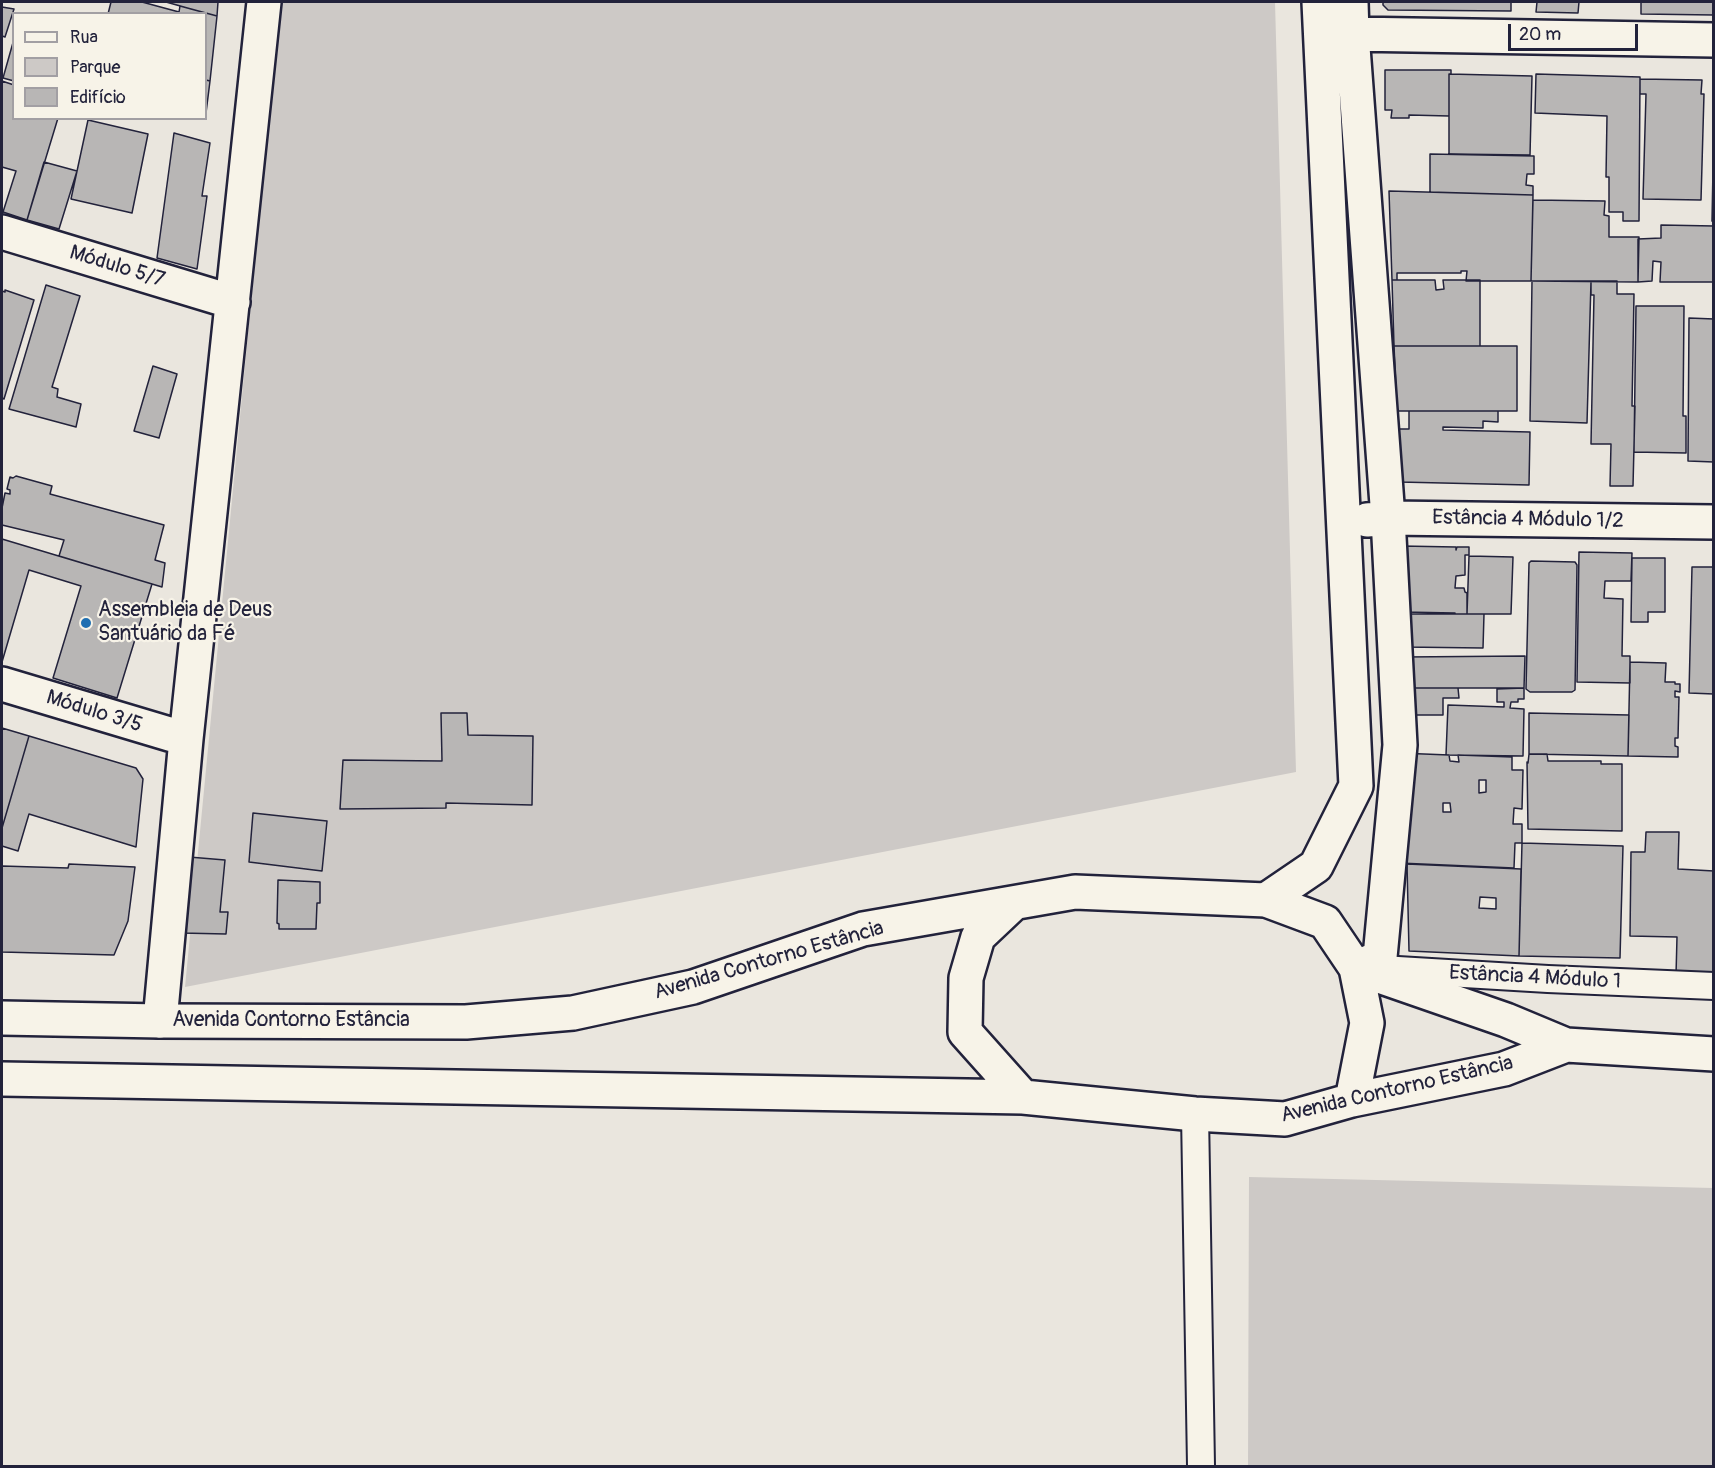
<!DOCTYPE html>
<html>
<head>
<meta charset="utf-8">
<style>
  body { margin:0 }
  #map { position:relative; width:1715px; height:1468px; overflow:hidden; background:#eae6de; font-family:Pangolin,sans-serif }
  canvas { display:block }
  .frame { position:absolute; inset:0; border:3px solid #22223b; pointer-events:none }
  .legend { position:absolute; left:12px; top:12px; width:195px; height:108px; box-sizing:border-box; background:#f7f3e8; border:2px solid #a29fa3; margin:0; padding:8px 10px; list-style:none; font-size:18px; color:#22223b }
  .legend li { display:flex; align-items:center; gap:12px; height:30px }
  .legend b { width:30px; border:2px solid #a29fa3 }
  .scale { position:absolute; left:1508px; top:24px; width:130px; height:27px; box-sizing:border-box; border:3px solid #22223b; border-top:0; padding-left:8px; font-size:18px; line-height:21px; white-space:nowrap; color:#22223b; -webkit-text-stroke:4px #f7f3e8; paint-order:stroke }
</style>
</head>
<body>
<div id="map">
<canvas width="1715" height="1468"></canvas>
<div class="frame"></div>
<ul class="legend">
<li><b style="height:8px;background:#f7f3e8"></b>Rua</li>
<li><b style="height:16px;background:#cdc9c6"></b>Parque</li>
<li><b style="height:16px;background:#b8b6b5"></b>Edifício</li>
</ul>
<div class="scale">20 m</div>
</div>
<script>
const ctx = document.querySelector('canvas').getContext('2d');
ctx.lineJoin = 'round';
function fillPath(path, color) { ctx.fillStyle = color; ctx.fill(path, 'evenodd'); }
function stroke(path, color, width, dash) { ctx.strokeStyle = color; ctx.lineWidth = width; ctx.lineCap = dash ? 'butt' : 'round'; ctx.setLineDash(dash || []); ctx.stroke(path); }
function drawText(font, color, halo, rows, align = 'center') {
  ctx.font = font + ' Pangolin,sans-serif'; ctx.lineWidth = 4.5; ctx.setLineDash([]); ctx.textBaseline = 'middle'; ctx.strokeStyle = halo; ctx.fillStyle = color; for (const [text, x, y, turn = 0] of rows) {
    ctx.save(); ctx.translate(x, y); ctx.rotate((+turn || 0) * Math.PI / 180); ctx.textAlign = isNaN(turn) ? turn : align; if (halo) ctx.strokeText(text, 0, 0); ctx.fillText(text, 0, 0); ctx.restore();
  }
}
fillPath(new Path2D(`
  M 280,2 L 1275,2 L 1296,772 L 185,987 Z
  M 1249,1177 L 1713,1188 L 1713,1466 L 1248,1466 Z`), '#cdc9c6');
const building = new Path2D(`
  M 111,2 L 142,2 L 179,12 L 180,6 L 217,16 L 210,81 L 206,80 L 206,14 L 108,14 Z
  M 166,2 L 218,2 L 217,16 L 191,9 Z
  M 1383,2 L 1511,2 L 1511,11 L 1388,10 L 1383,5 Z
  M 1537,2 L 1579,2 L 1578,13 L 1536,12 Z
  M 1641,2 L 1714,2 L 1714,15 L 1641,14 Z
  M 2,7 L 14,9 L 5,37 L 2,36 Z
  M 14,39 L 14,81 L 3,78 Z
  M 1385,70 L 1451,70 L 1451,74 L 1449,74 L 1449,116 L 1409,115 L 1409,118 L 1391,118 L 1392,110 L 1385,110 Z
  M 1449,74 L 1532,76 L 1530,155 L 1449,154 Z
  M 1536,74 L 1640,77 L 1639,221 L 1623,221 L 1623,212 L 1609,212 L 1609,177 L 1606,177 L 1607,116 L 1535,113 Z
  M 1640,79 L 1702,80 L 1701,94 L 1704,94 L 1701,200 L 1643,199 L 1646,94 L 1640,94 Z
  M 206,80 L 210,81 L 206,113 Z
  M 2,81 L 14,85 L 14,118 L 58,118 L 27,220 L 3,212 L 16,171 L 2,167 Z
  M 88,120 L 148,134 L 132,213 L 71,199 Z
  M 174,133 L 210,143 L 202,196 L 207,196 L 197,269 L 157,258 Z
  M 1430,154 L 1534,156 L 1534,174 L 1527,174 L 1526,185 L 1533,186 L 1533,195 L 1430,192 Z
  M 44,162 L 77,171 L 59,229 L 27,220 Z
  M 1713,169 L 1714,169 L 1714,222 L 1712,221 Z
  M 1389,191 L 1533,195 L 1531,281 L 1466,281 L 1467,271 L 1461,271 L 1461,273 L 1397,273 L 1397,280 L 1392,280 Z
  M 1533,200 L 1605,201 L 1604,215 L 1609,216 L 1609,237 L 1639,237 L 1638,282 L 1531,281 Z
  M 1661,225 L 1714,226 L 1714,282 L 1660,282 L 1661,262 L 1653,261 L 1652,281 L 1638,282 L 1638,239 L 1661,238 Z
  M 1392,280 L 1435,280 L 1436,290 L 1444,289 L 1443,280 L 1480,280 L 1480,346 L 1394,346 Z
  M 1532,281 L 1591,281 L 1587,423 L 1530,421 Z
  M 1591,281 L 1617,281 L 1617,294 L 1634,294 L 1632,406 L 1635,406 L 1633,486 L 1610,486 L 1611,444 L 1591,444 L 1594,295 L 1591,295 Z
  M 46,285 L 80,296 L 52,387 L 58,389 L 57,397 L 81,404 L 76,427 L 9,409 Z
  M 5,290 L 34,300 L 4,399 L 2,398 L 2,291 L 5,292 Z
  M 1636,306 L 1684,306 L 1683,416 L 1686,416 L 1686,453 L 1634,452 Z
  M 1689,318 L 1714,319 L 1714,462 L 1688,461 Z
  M 1394,346 L 1517,346 L 1517,411 L 1397,411 Z
  M 153,366 L 177,374 L 159,438 L 134,431 Z
  M 1409,411 L 1498,411 L 1498,422 L 1483,421 L 1483,428 L 1443,427 L 1443,430 L 1530,432 L 1529,485 L 1399,482 L 1397,429 L 1409,429 Z
  M 16,476 L 52,486 L 50,494 L 164,525 L 155,560 L 165,563 L 162,587 L 59,556 L 64,540 L 2,525 L 2,508 L 5,493 L 10,494 L 10,490 L 7,489 L 10,477 L 13,478 Z
  M 2,539 L 152,584 L 117,698 L 53,678 L 81,586 L 29,570 L 2,662 Z
  M 1401,546 L 1456,547 L 1456,550 L 1457,547 L 1469,547 L 1469,555 L 1465,555 L 1465,575 L 1456,576 L 1455,588 L 1464,588 L 1465,592 L 1467,593 L 1467,614 L 1455,614 L 1455,613 L 1402,612 Z
  M 1579,552 L 1632,553 L 1631,581 L 1605,581 L 1604,598 L 1623,599 L 1622,656 L 1630,656 L 1630,683 L 1577,682 Z
  M 1469,556 L 1513,557 L 1511,614 L 1467,614 Z
  M 1632,558 L 1665,558 L 1665,612 L 1648,612 L 1648,622 L 1631,622 Z
  M 1531,561 L 1575,562 L 1577,565 L 1575,690 L 1572,692 L 1530,692 L 1526,689 L 1529,563 Z
  M 1692,567 L 1714,567 L 1714,694 L 1689,693 Z
  M 1402,614 L 1484,614 L 1483,648 L 1403,647 Z
  M 1525,656 L 1524,688 L 1404,688 L 1403,657 Z
  M 1630,662 L 1666,663 L 1665,682 L 1675,682 L 1675,684 L 1680,684 L 1680,692 L 1675,691 L 1675,697 L 1679,697 L 1678,738 L 1675,738 L 1675,746 L 1678,747 L 1678,757 L 1628,756 Z
  M 1404,688 L 1458,688 L 1459,698 L 1443,698 L 1443,715 L 1404,715 Z
  M 1524,688 L 1524,699 L 1518,699 L 1518,702 L 1511,702 L 1510,708 L 1524,709 L 1523,756 L 1446,755 L 1448,705 L 1504,707 L 1504,702 L 1497,702 L 1497,689 Z
  M 441,713 L 467,713 L 468,735 L 533,736 L 532,805 L 446,803 L 446,808 L 340,809 L 343,760 L 442,761 Z
  M 1529,713 L 1629,715 L 1628,756 L 1529,754 Z
  M 2,728 L 29,736 L 2,828 Z
  M 29,736 L 136,768 L 143,779 L 136,847 L 29,814 L 18,851 L 2,846 L 2,828 Z
  M 1399,753 L 1449,755 L 1450,761 L 1459,762 L 1458,755 L 1512,757 L 1512,770 L 1523,770 L 1522,809 L 1514,808 L 1513,824 L 1522,824 L 1522,843 L 1515,843 L 1514,868 L 1399,863 ZM 1479,780 L 1486,780 L 1486,792 L 1479,793 ZM 1443,803 L 1450,803 L 1451,812 L 1443,812 Z
  M 1529,754 L 1547,754 L 1548,761 L 1601,761 L 1601,764 L 1622,764 L 1622,831 L 1528,829 L 1527,762 L 1528,763 Z
  M 253,813 L 327,821 L 322,871 L 249,862 Z
  M 1646,832 L 1679,832 L 1678,869 L 1714,871 L 1714,975 L 1676,975 L 1677,937 L 1630,936 L 1631,852 L 1645,852 Z
  M 1522,843 L 1623,846 L 1620,958 L 1519,956 Z
  M 189,857 L 225,860 L 220,912 L 228,912 L 226,934 L 181,933 Z
  M 69,864 L 135,867 L 128,921 L 114,955 L 2,952 L 2,866 L 68,868 Z
  M 1407,864 L 1521,869 L 1519,956 L 1409,951 ZM 1480,897 L 1496,898 L 1496,909 L 1479,908 Z
  M 278,880 L 320,882 L 320,903 L 317,903 L 316,929 L 279,929 L 279,924 L 277,923 Z`);
fillPath(building, '#b8b6b5');
stroke(building, '#22223b', 1.5);
const lane = new Path2D(`
  M 1381,969 L 1548,979 L 1714,986
  M 1195,1114 L 1201,1466`);
const street = new Path2D(`
  M 1351,2 L 1352,34 L 1388,518 L 1400,745 L 1380,957 L 1356,968
  M 1352,34 L 1714,40
  M 2,232 L 233,302
  M 1367,520 L 1388,518 L 1714,522
  M 2,684 L 186,739
  M 1266,900 L 1316,866 L 1356,786 L 1319,2
  M 160,1021 L 186,739 L 264,2`);
const secondary = new Path2D(`
  M 1013,904 L 978,937 L 966,978 L 965,1032 L 1023,1097
  M 2,1018 L 160,1021 L 466,1022 L 573,1013 L 693,987 L 863,929 L 1075,892 L 1266,900 L 1325,922 L 1356,968 L 1506,1020 L 1566,1045 L 1714,1054
  M 2,1079 L 1023,1097 L 1195,1114 L 1285,1119 L 1352,1100 L 1504,1069 L 1566,1045
  M 1352,1100 L 1367,1023 L 1356,968`);
stroke(lane, '#22223b', 30);
stroke(street, '#22223b', 38);
stroke(secondary, '#22223b', 38);
stroke(lane, '#f7f3e8', 26);
stroke(street, '#f7f3e8', 33);
stroke(secondary, '#f7f3e8', 33);
for (const [x, y, r, color] of [
  [86,623,6,"#1f6fb2"]
]) { const dot = new Path2D(); dot.arc(x, y, r, 0, 2 * Math.PI); ctx.fillStyle = color; ctx.fill(dot); stroke(dot, '#f7f3e8', 2); }
drawText('21px', '#22223b', '#f7f3e8', [
  ["Módulo 5/7",117,267,17],
  ["Estância 4 Módulo 1/2",1528,520,1],
  ["Módulo 3/5",94,712,17],
  ["Avenida Contorno Estância",769,961,-16],
  ["Estância 4 Módulo 1",1535,978,3],
  ["Avenida Contorno Estância",291,1021],
  ["Avenida Contorno Estância",1397,1090,-13]
]);
drawText('21px', '#22223b', '#f7f3e8', [
  ["Assembleia de Deus",98,611],
  ["Santuário da Fé",98,635]
], 'left');
</script>
</body>
</html>
